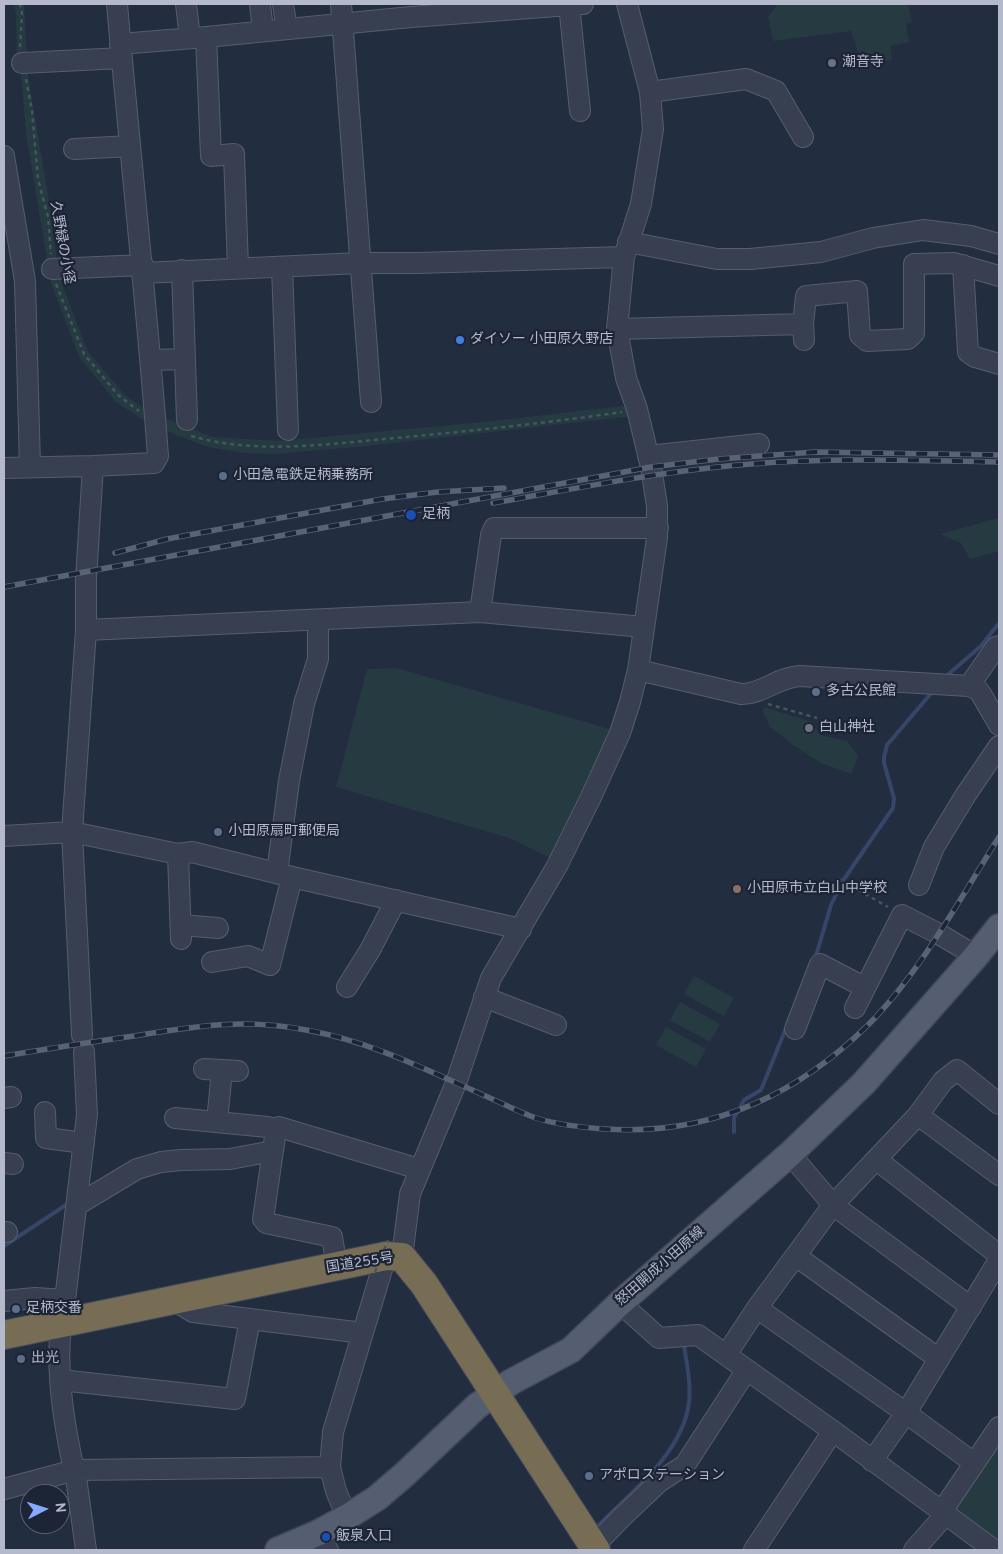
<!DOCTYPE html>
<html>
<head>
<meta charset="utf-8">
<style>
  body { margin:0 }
  #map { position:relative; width:1003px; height:1554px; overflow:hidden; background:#232d40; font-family:Overpass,sans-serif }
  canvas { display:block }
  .frame { position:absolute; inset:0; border:5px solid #b4bacb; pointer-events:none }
  .north { position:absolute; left:20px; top:1484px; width:50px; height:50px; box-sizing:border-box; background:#1c2435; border:1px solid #596071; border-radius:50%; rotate:85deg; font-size:14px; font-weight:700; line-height:20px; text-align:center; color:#b4bacb }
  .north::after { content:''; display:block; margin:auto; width:18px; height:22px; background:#86a8fe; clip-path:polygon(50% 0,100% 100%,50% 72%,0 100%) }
</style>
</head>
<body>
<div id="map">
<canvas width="1003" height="1554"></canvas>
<div class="frame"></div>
<div class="north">N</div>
</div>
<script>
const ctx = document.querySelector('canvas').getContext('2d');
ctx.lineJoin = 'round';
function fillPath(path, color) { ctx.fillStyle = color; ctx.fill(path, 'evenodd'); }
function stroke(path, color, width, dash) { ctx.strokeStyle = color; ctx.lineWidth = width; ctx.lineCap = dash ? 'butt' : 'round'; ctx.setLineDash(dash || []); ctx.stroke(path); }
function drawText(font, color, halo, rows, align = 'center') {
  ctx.font = font + ' Overpass,"Noto Sans JP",sans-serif'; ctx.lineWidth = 4.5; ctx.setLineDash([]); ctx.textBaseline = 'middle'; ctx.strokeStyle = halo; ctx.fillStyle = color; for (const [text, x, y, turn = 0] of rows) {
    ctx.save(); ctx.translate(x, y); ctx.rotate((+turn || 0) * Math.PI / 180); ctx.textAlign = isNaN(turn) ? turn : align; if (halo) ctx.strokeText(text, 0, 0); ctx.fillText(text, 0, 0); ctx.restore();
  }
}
fillPath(new Path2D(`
  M 14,4 L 24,4 L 28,75 L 48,195 L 59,276 L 88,352 L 126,396 L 150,412 L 212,437 L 280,441 L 493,421 L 630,405 L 634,416 L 367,446 L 274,454 L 244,453 L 207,447 L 176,435 L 145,421 L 116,402 L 79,357 L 51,283 L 26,134 L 21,72 L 17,61 L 16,15 Z
  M 778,4 L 908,4 L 912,22 L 906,24 L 909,42 L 890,46 L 892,60 L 881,62 L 858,52 L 851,31 L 773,41 L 768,17 Z
  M 999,518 L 999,551 L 970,559 L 961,543 L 940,534 Z
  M 396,668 L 610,729 L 611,733 L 552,859 L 512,839 L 336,787 L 367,669 Z
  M 764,707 L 812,722 L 820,735 L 847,741 L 858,756 L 851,774 L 821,763 L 796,747 L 770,727 L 762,710 Z
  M 694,976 L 734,998 L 724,1016 L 684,994 Z
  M 680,1002 L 720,1024 L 710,1042 L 670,1020 Z
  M 666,1027 L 706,1049 L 696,1067 L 656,1045 Z
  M 995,1446 L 999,1450 L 999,1543 L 952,1507 Z`), '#253b41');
stroke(new Path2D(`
  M 944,678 L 981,646 L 999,623
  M 815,959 L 831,905 L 842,882 L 893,808 L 894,798 L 884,763 L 884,757 L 887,745 L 933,691
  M 734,1132 L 734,1118 L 744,1100 L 761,1090 L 786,1028
  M 4,1246 L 69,1203
  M 597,1527 C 631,1492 682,1454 689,1403 C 691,1384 687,1364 684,1346`), '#364668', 4);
const minor = new Path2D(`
  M 186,4 L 190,38
  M 260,4 L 263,31
  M 283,4 L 287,29
  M 341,4 L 371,402
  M 569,4 L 580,111
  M 206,37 L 211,156 L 234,154 L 238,268
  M 120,44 L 206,37 L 411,17 L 583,4
  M 22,63 L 122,58
  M 650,92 L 746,79 L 776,91 L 803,137
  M 74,149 L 130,146
  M 4,156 L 25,281 L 30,467
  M 628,242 L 717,259 L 750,259 L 821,252 L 873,238 L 923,230 L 971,236 L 999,244
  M 963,265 L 968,352 L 975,357 L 999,364
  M 282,267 L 288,430
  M 52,269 L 143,265
  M 182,270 L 187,420
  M 143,273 L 360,263 L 417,263 L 624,257
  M 617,329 L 803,324
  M 804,340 L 803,324 L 806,296 L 857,291 L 860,335 L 867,341 L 908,339 L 914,333 L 914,264 L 954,263 L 999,276
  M 151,360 L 185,359
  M 648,456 L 759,444
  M 4,468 L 93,466 L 154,463 L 158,456 C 147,305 130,155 117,4
  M 480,612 L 491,535 L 494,528 L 658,528
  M 86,630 L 480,612 L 644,627
  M 638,670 L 741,694 C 761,695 778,677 800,676 L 969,686 L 978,690 L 981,694 L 999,725
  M 969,686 L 996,647 L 999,646
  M 4,836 L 72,832 L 178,854 L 192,852 L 292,877 L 521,929
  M 178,854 L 181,939
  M 277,873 L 289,781 L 304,704 L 318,659 L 318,620
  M 919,885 L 934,847 L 965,796 L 999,746
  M 181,925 L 218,928
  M 212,962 L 248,956 L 270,965 L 292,877
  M 347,987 L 370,950 L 396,900
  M 484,997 L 556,1025
  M 855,1008 L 902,915 L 939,934 L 976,956
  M 795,1029 L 820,964 L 864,987
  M 82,1035 L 72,832 L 86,630 L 86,579 L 93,466
  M 204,1069 L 238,1071
  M 4,1098 L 11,1097
  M 45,1112 L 46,1138 L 84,1143
  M 918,1115 L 999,1175
  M 175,1118 L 268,1127 L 276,1130
  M 217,1122 L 222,1070
  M 790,1154 L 833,1205 L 971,1307
  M 877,1160 L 999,1255
  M 4,1163 L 13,1164
  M 77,1205 L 137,1169 L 161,1162 L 181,1160 L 230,1159 L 273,1151
  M 4,1232 L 7,1232
  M 796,1256 L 939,1359
  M 402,1257 L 410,1194 L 456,1083 L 491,978 L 557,866 L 591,797 L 620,733 L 630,702 L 638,670 L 657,538 L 657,506 L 651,467 L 637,409 L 626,378 L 617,329 L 624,257 L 641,204 L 653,129 L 650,92 L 627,4
  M 337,1267 L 332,1237 L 266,1223 L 263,1219 L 276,1130 L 279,1127 L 419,1169
  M 173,1300 L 193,1312 L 363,1333
  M 4,1301 L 35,1298 L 65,1300
  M 620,1303 L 659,1338 L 698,1335 L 833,1431 L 994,1550
  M 757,1308 L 906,1413 L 999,1260
  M 726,1355 L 757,1308 L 833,1205 L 918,1115 L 943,1081 L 957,1070 L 999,1104
  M 60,1380 L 235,1399 L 250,1319
  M 872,1461 L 906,1413 L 974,1463
  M 74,1470 C 62,1415 53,1355 65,1300 L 87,1115 L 84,1052
  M 75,1470 L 86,1550
  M 4,1489 L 75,1470 L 330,1467
  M 942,1511 L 999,1427
  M 347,1517 L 336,1491 L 330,1467 L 333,1432 L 386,1256
  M 318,1533 L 328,1550
  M 593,1547 L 621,1518 L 659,1482 L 685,1465 L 746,1371
  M 754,1550 L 833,1431
  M 914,1550 L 946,1514`);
const major = new Path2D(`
  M 278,1550 L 318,1533 L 347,1517 L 377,1498 L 405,1474 L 477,1406 L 511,1382 L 571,1350 L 620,1303 L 790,1154 L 864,1083 L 976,956 L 999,927`);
const highway = new Path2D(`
  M 4,1335 L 386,1256 L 402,1257 L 424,1284 L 596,1550`);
stroke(minor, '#555d6e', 22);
stroke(major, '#414859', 28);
stroke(highway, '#424a5b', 30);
stroke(new Path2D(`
  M 20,47 L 22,14 L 20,4
  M 26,79 L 32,111 L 38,179 L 48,217 L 51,254
  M 56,284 L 84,354 L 118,395 L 139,411
  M 191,436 C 258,455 327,444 395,438 C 471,431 547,423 622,412
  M 768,704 L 817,718
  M 837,878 L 888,907`), '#43585e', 2.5, [4, 4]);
stroke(minor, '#383f50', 20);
stroke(major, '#555e70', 25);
stroke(highway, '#776d54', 28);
const rail = new Path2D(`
  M 493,503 C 567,490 642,475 718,467 C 811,457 906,460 999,462
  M 115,553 L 167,539 L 382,499 L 438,492 L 504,488
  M 4,587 L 651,467 L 719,459 L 815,452 L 999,455
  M 4,1056 C 47,1049 91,1042 134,1036 C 195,1026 245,1018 306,1030 C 369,1041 425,1069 483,1095 C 500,1102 518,1112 536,1118 C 558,1125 581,1127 604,1129 C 707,1136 795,1097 868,1025 C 919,974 960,899 999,837`);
stroke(rail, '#596377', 5.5);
stroke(rail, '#1c2435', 4, [11]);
stroke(new Path2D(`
  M 375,1272 L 388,1240`), '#43585e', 2.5, [4, 4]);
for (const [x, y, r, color] of [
  [832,63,5,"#6b7280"],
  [460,340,5,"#3f7fe0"],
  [223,476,5,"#5c6f8a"],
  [411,515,6,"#1a4fb4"],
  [816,692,5,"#5c6f8a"],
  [809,728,5,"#6b7280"],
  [218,832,5,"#5c6f8a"],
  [737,889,5,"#8d6e63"],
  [16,1309,5,"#5c6f8a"],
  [21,1359,5,"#5c6f8a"],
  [589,1476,5,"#5c6f8a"],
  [326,1537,5,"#1a4fb4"]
]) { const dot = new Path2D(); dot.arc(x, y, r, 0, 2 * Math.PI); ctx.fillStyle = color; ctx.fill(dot); stroke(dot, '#1c2435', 2); }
drawText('14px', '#b4bacb', '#1c2435', [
  ["潮音寺",842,63],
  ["ダイソー 小田原久野店",470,340],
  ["小田急電鉄足柄乗務所",233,476],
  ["足柄",422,515],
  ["多古公民館",826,692],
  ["白山神社",819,728],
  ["小田原扇町郵便局",228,832],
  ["小田原市立白山中学校",747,889],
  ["足柄交番",26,1309],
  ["出光",31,1359],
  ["アポロステーション",599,1476],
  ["飯泉入口",336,1537]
], 'left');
drawText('14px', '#b4bacb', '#1c2435', [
  ["久野緑の小径",61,243,80],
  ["国道255号",360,1264,-9],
  ["怒田開成小田原線",661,1267,-41]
]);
</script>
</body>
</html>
